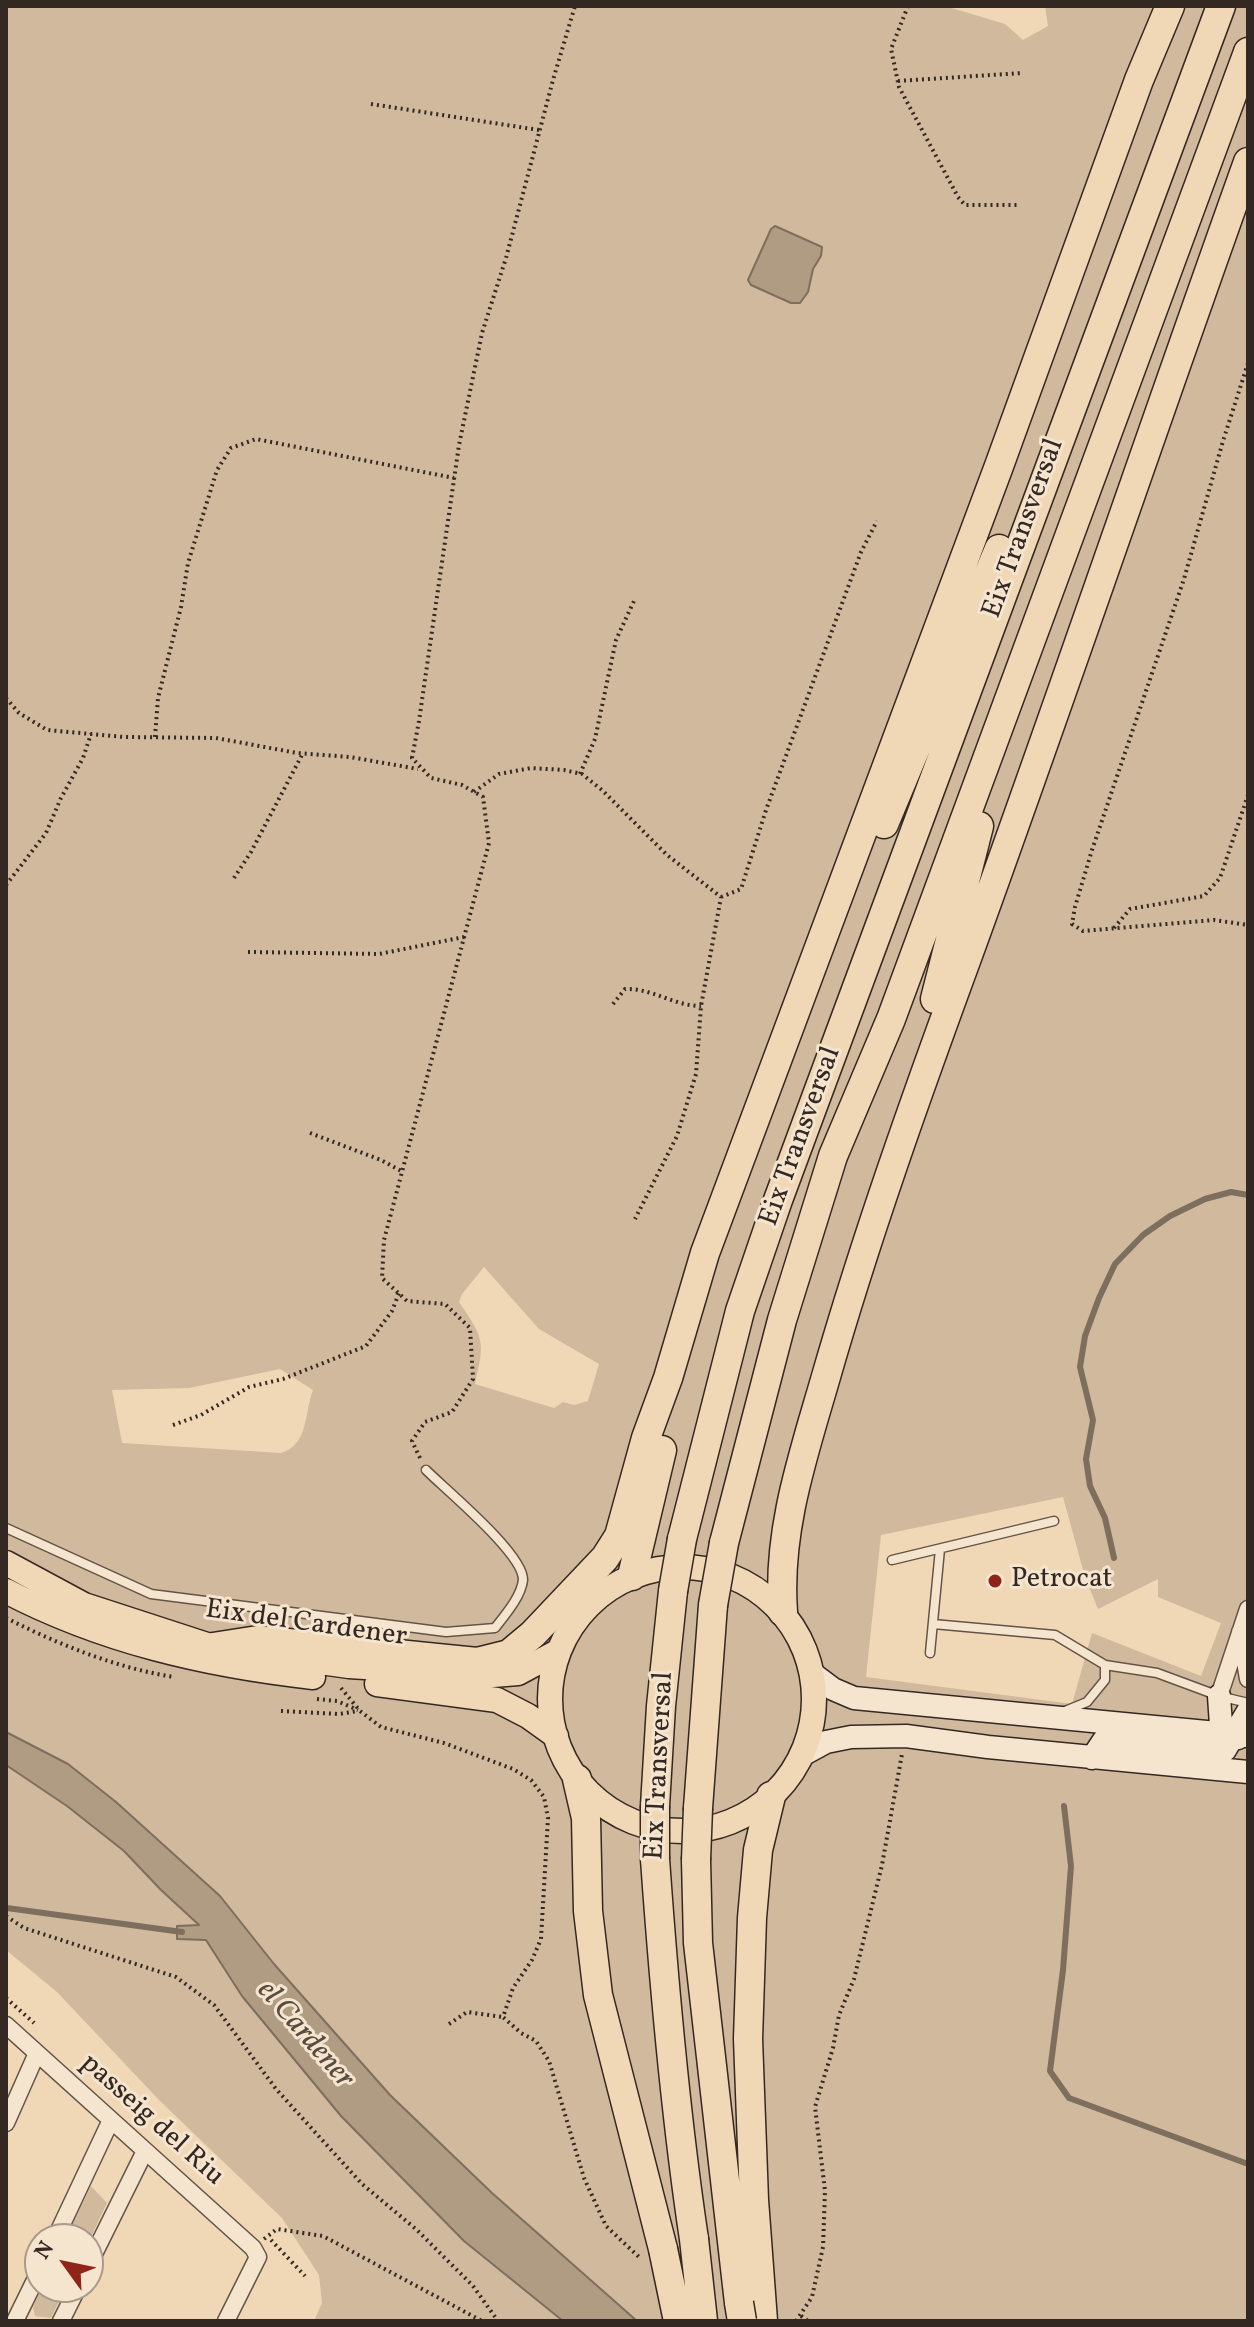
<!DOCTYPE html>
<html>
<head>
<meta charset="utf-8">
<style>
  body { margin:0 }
  #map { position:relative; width:1254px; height:2327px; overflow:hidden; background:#f0d7b5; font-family:Vollkorn,serif }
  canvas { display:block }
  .frame { position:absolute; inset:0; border:8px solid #342823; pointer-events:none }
  .north { position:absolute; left:24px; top:2223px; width:80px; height:80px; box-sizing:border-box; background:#f5e5cf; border:2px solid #a8998a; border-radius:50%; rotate:303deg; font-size:22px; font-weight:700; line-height:32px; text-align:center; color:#342823 }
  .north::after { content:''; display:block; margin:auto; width:28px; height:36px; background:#8f2418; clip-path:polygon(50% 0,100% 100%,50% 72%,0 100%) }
</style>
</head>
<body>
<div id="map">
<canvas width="1254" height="2327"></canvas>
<div class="frame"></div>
<div class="north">N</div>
</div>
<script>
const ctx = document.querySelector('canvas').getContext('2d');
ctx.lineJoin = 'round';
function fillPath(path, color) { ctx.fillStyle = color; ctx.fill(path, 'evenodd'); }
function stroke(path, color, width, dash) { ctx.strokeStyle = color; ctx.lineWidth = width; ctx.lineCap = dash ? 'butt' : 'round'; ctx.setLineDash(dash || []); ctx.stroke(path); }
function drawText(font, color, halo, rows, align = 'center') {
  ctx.font = font + ' Vollkorn,serif'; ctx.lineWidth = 6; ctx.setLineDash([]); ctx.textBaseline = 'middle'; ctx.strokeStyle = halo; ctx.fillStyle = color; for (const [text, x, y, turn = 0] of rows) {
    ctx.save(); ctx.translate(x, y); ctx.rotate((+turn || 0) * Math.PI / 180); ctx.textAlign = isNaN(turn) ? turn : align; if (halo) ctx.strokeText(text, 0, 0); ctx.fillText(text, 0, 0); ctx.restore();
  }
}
fillPath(new Path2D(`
  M 6,6 L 945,6 L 1005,24 L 1023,40 L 1048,26 L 1045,6 L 1248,6 L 1248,2321 L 637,2321 L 492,2193 L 390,2095 L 274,1964 L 220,1896 L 116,1802 L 68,1764 L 6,1732 ZM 484,1267 L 539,1329 L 599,1364 L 588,1401 L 574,1405 L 563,1402 L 554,1408 L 475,1384 C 485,1340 484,1339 459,1302 L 462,1294 ZM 280,1369 L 313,1390 C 304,1414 309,1444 281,1453 L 122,1443 L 112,1390 L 189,1388 ZM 1063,1497 L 1085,1577 L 1098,1609 L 1158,1579 L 1158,1597 L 1221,1623 L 1201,1676 L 1092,1633 L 1072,1704 L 866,1677 L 881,1535 Z
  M 6,1765 C 44,1786 95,1822 126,1853 C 151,1877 175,1903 201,1926 L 177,1926 L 206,1939 L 242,1996 L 341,2116 L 464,2241 L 563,2321 L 314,2321 L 322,2303 L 319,2275 L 282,2218 L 160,2101 L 57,1992 L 6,1950 Z
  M 91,2186 L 107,2203 L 88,2243 L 88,2239 L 65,2239 Z
  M 42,2287 L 66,2287 L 51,2318 L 35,2316 L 33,2307 Z`), '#d0b99c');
const water = new Path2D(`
  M 775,226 L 822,247 L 821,256 L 813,269 L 808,292 L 800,303 L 791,303 L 751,285 L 748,280 L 771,229 Z
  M 6,1732 L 68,1764 L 116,1802 L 220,1896 L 274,1964 L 390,2095 L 492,2193 L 637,2321 L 563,2321 L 464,2241 L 341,2116 L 242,1996 L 206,1940 L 177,1939 L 177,1926 L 199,1925 L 161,1890 L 124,1851 L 67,1806 L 6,1765 Z`);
fillPath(water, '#b09c83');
stroke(water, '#7e6e5d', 2);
stroke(new Path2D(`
  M 1114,1558 L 1105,1518 L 1090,1486 L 1086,1459 L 1093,1420 L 1080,1367 L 1085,1336 L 1099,1298 L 1115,1264 L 1143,1235 L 1170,1216 L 1205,1199 L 1231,1192 L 1248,1195
  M 1064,1806 L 1071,1866 L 1063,1970 L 1050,2071 L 1069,2098 L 1248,2164
  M 7,1908 L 182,1932`), '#7e6e5d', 6);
const lane = new Path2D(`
  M 6,1528 L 151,1594 L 446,1632 L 495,1628 C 505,1615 521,1597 523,1580 C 524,1554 446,1490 426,1470
  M 892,1560 L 1054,1521
  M 933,1624 L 1055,1635 L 1105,1665 L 1157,1673 L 1219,1696 L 1248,1703
  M 930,1653 L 940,1549
  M 1065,1711 L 1087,1702 L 1105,1680 L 1105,1665`);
const street = new Path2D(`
  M 1240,1632 L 1248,1679
  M 1219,1696 L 1248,1609
  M 6,2025 L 253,2248 L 258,2257 L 226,2321
  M 6,2123 L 37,2053
  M 55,2239 L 111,2120
  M 88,2266 L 145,2151
  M 15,2321 L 40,2270
  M 61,2321 L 78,2287`);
const secondary = new Path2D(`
  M 813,1674 L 833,1689 L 854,1698 L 1248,1736
  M 1219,1696 L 1221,1725 L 1238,1738
  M 802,1755 L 826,1742 L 851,1737 L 906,1736 L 988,1747 L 1248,1772
  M 1092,1758 L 1104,1740 L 1214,1752 L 1225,1750 L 1248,1711`);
const primary = new Path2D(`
  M 6,1563 L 84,1605 L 213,1647 L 349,1666 L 493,1675 L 518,1673 L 559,1651
  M550 1699a132 132 0 1 1 264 0a132 132 0 1 1-264 0Z
  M 6,1591 C 102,1641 205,1665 313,1677
  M 377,1684 L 497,1700 L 528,1716 L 556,1736`);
const highway = new Path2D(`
  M 884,824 L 999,549
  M 935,999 L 979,826
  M 682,1539 L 740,1311 L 778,1200 L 1221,6
  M 724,1543 L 782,1320 L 833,1156 L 891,1019 L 1248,52
  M 632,1576 L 662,1450
  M 783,1612 C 777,1531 803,1456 825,1380 C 866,1237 916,1097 967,958 C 1063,694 1153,427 1248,162
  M 213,1647 L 258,1640 L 477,1662 L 509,1654 L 533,1634 L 605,1558 L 619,1536 L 646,1438 L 668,1378 L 705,1253 L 999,466 L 1139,80 L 1170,6
  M 577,1779 L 586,1818 L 588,1911 L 598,1995 L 663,2249
  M 655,1806 L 661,1706 L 673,1591
  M 698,1808 L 713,1605
  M 655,1859 C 664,1986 675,2113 694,2239
  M 696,1860 L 698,1943 L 739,2303
  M 763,2321 L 754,2200 L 748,2039 L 752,1918 L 758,1850 L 771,1796`);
stroke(lane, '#635448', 11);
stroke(street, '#635448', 19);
stroke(secondary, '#342823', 25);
stroke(primary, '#342823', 27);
stroke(highway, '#342823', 31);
stroke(new Path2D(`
  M 908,6 L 891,49 L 899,87 L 958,197 L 965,205 L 1017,205
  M 898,81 L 1022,73
  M 371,104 L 539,130
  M 1248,363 L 1223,441 L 1184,579 L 1092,850 L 1075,907 L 1072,924 L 1083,931 L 1214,920 L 1248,925
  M 6,698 L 19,713 L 47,730 L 124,737 L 216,738 L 297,753 L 350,757 L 418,769
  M 155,737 L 158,698 L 181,607 L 188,563 L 217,470 L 231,448 L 256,439 L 454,478
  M 580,774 L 595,739 L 616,640 L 634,601
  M 474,792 L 499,774 L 531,768 L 564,770 L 582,774 L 602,790 L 667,855 L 721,897 L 701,1006 L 696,1074 L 677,1136 L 635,1219
  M 234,878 L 251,852 L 303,753
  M 6,885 L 46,833 L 61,798 L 83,758 L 91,734
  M 721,897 L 741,889 L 766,810 L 861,552 L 877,521
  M 1114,928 L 1130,909 L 1204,896 L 1220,878 L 1248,795
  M 248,952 L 379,954 L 464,937
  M 613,1004 L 625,989 C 652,988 674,1006 701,1006
  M 310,1133 L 381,1160 L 403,1172
  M 173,1425 L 201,1415 L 249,1387 L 283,1379 L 366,1346 L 392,1311 L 399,1293
  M 420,1458 L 412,1441 L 425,1422 L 452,1412 L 473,1379 L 470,1328 L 445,1304 L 407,1301 L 382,1278 L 384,1240 L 489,843 L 483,797 L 462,785 L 431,778 L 412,758 L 419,721 L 459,445 L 482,333 L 506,258 L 553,80 L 575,6
  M 6,1618 C 58,1644 116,1668 174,1677
  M 341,1688 L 360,1711 L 381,1727 L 444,1743 L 513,1769 L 531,1780 L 544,1797 L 548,1818 L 541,1939 L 532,1960 L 513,1988 L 503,2017 L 521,2033 L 536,2041 L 549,2061 L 584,2178 L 606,2226 L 640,2258
  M 317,1699 L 337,1701 L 358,1710
  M 281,1711 L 339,1714 L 358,1711
  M 6,1916 L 24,1928 L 176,1977 L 214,2005 L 276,2089 L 362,2184 L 417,2230 L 473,2286 L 498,2321
  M 6,1998 L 34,2023
  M 449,2024 L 467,2012 L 503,2017
  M 264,2239 L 277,2229 L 323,2236 L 482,2321
  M 271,2240 L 305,2276
  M 801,2316 L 808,2321
  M 796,2321 L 812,2297 L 823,2247 L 825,2191 L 815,2107 L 833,2048 L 839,2015 L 854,1979 L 882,1865 L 902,1754`), '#342823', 4, [2, 4]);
stroke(lane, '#f5e5cf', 8);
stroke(street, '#f5e5cf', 16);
stroke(secondary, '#f5e5cf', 22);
stroke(primary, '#f0d7b5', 24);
stroke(highway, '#f0d7b5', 28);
const highwayBridge = new Path2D(`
  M 673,1591 L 682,1539
  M 713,1605 L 724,1543
  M 655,1859 L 655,1806
  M 696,1860 L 698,1808
  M 694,2239 L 703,2321
  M 663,2249 L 678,2321
  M 739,2303 L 742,2321`);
stroke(highwayBridge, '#342823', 31, []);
stroke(highwayBridge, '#f0d7b5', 28);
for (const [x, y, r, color] of [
  [995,1581,8,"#8f2418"]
]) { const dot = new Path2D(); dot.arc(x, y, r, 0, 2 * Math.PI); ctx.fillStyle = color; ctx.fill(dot); stroke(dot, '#f5e5cf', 3); }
drawText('28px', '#342823', '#f5e5cf', [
  ["Eix Transversal",1025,529,-70],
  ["Eix Transversal",802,1137,-70],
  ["Eix del Cardener",306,1625,8],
  ["Eix Transversal",661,1766,-87],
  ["passeig del Riu",151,2121,42]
]);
drawText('28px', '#342823', '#f5e5cf', [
  ["Petrocat",1011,1581]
], 'left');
drawText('italic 30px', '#594b40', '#f5e5cf', [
  ["el Cardener",304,2036,49]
]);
</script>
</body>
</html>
